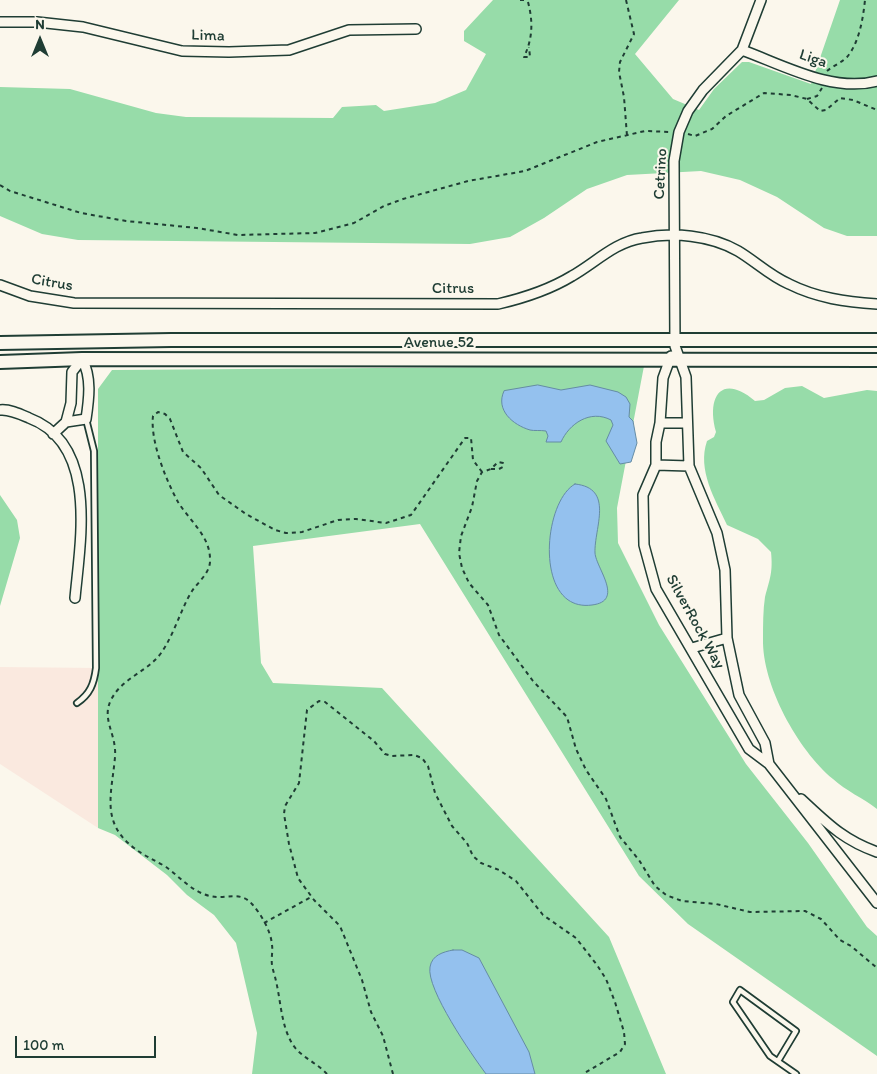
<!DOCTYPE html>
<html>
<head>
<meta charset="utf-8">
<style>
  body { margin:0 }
  #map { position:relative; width:877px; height:1074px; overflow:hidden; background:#fbf7ec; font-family:Itim,sans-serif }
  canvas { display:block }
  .north { position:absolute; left:15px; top:15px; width:50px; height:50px; -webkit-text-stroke:4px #fbf7ec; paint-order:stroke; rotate:0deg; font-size:14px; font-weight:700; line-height:20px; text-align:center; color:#1f3d34 }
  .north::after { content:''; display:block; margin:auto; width:18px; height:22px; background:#1f3d34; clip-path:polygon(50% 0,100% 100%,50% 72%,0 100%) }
  .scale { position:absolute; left:15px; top:1036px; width:141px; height:22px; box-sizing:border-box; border:2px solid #1f3d34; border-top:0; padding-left:6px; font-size:15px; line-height:18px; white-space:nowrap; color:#1f3d34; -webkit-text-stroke:4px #fbf7ec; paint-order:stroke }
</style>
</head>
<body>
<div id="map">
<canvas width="877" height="1074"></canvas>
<div class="north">N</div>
<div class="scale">100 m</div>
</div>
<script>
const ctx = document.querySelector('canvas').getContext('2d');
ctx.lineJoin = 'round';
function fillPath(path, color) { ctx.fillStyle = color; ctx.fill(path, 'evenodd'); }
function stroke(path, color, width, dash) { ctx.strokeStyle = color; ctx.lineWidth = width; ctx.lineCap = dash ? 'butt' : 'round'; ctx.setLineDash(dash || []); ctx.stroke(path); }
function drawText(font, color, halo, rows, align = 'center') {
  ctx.font = font + ' Itim,sans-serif'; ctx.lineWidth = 4; ctx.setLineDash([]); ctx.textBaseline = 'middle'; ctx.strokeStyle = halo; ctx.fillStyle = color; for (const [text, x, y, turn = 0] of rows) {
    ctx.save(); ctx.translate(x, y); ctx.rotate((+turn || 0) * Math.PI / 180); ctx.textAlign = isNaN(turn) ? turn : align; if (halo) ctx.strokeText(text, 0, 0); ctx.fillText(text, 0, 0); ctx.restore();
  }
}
fillPath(new Path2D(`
  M 0,667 L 98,668 L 98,828 L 0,764 Z`), '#fae9df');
fillPath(new Path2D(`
  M 493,0 L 679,0 L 635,54 L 673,99 L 699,110 L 714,89 L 742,62 L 749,62 L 811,84 L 840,0 L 877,0 L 877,236 L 847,236 L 824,228 L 777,197 L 740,180 L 701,171 L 627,175 L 587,189 L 544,218 L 510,237 L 470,244 L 78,240 L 42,234 L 0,216 L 0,87 L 70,89 L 156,113 L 186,117 L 333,118 L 342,107 L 376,105 L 384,111 L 435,103 L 466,90 L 486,54 L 464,41 L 464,31 Z
  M 644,366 L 617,508 L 618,543 L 659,625 L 746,764 L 808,843 L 867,927 L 877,936 L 877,1056 L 688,924 L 639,876 L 420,524 L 253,546 L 261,663 L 273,683 L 382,688 L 609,937 L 666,1074 L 252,1074 L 257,1033 L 236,943 L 214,915 L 187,895 L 167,875 L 115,835 L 98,828 L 98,389 L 112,370 Z
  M 802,386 L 824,398 L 867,390 L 877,391 L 877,809 C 863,798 846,791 833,779 C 798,750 762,685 763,639 C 763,625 763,610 765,597 C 770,578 773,572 771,552 L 758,539 L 727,525 C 715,499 697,470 707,441 L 714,437 L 716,432 C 706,396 722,373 755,401 L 764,400 L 785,388 Z
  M 0,495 L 17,520 L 20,538 L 0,606 Z`), '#97dca9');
const water = new Path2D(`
  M 538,385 L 561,390 L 590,385 L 618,392 L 626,397 L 630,404 L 629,417 L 633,421 L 637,443 L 631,462 L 620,464 L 606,441 L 613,425 L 611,420 C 590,409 569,424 561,442 L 546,442 L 548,436 L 546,431 C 540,430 534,431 530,430 C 513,425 495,410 504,391 Z
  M 575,484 C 615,488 594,528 595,553 C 596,568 625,601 592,605 C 534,613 542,502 575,484 Z
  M 453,950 L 462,950 L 479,958 L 529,1052 L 535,1074 L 486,1074 C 472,1055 426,989 430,967 C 432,955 443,952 453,950 Z`);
fillPath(water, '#94c1ee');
stroke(water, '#658ca4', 1);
const service = new Path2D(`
  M 77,703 C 90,694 94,684 96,668 L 94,451 L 86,419
  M 778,1061 L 796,1031 L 740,990 L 733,1002 L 770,1056 L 796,1074`);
const minor = new Path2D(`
  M 761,0 L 742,50 L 703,90 L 688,111 L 679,132 L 674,161 L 675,346 L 686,377 L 689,466 L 717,533 L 725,570 L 727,638 L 739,695 L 765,743 L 769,764
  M 0,22 L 37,22 L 83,27 L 182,51 L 229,52 L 289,50 L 349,30 L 416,29
  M 742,50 C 783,65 833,93 877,81
  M 0,285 L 30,296 L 74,303 L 498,304 C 524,298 549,290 572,276 C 595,263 615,242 642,238 C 673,232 710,235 738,251 C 755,261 770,276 789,284 C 817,298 846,302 877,304
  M 671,356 L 663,378 L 660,423 L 656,442 L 656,465 L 643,495 L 644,545 L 656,589 L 749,749 L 769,764 L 877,903
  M 0,410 C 10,409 20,414 29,418 C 99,444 80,542 75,598
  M 660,423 L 687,423
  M 53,434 L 66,422 L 71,403 L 72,372 L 82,359 C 92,377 89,399 86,419 L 66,422
  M 656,465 L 689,466
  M 692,648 L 727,638
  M 801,799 C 827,823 843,840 877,852`);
const secondary = new Path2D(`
  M 0,343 L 171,340 L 877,340
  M 0,362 L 82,359 L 877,360`);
stroke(service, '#1f3d34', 8);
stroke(minor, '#1f3d34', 12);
stroke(secondary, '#1f3d34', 16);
stroke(new Path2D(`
  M 520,0 L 528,0
  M 626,0 L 634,34 L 620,62 L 619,72 L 624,97 L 627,136
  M 528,2 C 533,21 533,38 524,57 L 530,57 L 529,47
  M 827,71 C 833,66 841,63 847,57 C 859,43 863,19 865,0
  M 807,99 L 817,96 L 822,88
  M 688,134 L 695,136 L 712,129 L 726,116 L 764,93 L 791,95 L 807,99 L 820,111 L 826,110 L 840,98 L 853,100 L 877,110
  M 0,185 L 10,191 L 81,213 L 126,221 L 197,228 L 238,235 L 315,233 L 354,223 L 384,206 L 403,199 L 468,181 L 525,171 L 597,142 L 645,131 L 671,132
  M 491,469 L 499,469 L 503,467 L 503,463 L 498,462 L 491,469 L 482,472 L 477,481 L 472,507 L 461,536 L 459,553 L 462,568 L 469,583 L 488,605 L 499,635 L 513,654 L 533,681 L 567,717 L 576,749 L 586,770 L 606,799 L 620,837 L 639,860 L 655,886 L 666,895 L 682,901 L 716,904 L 750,912 L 805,911 L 821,919 L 840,940 L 851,946 L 877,968
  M 264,923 L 311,897
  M 327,1074 C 317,1063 301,1057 293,1045 C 281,1026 281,1002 276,981 C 275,976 273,971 272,965 C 271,958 273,951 272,945 C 271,931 261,914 252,904 C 240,890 225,900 210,896 C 192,892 180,877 166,867 C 155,860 144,856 134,848 C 100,822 112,793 115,757 C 117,733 100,719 112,698 C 122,680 142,673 155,660 C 171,645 180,610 192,591 C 199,581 211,572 210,559 C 210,536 189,520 178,502 C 166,480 150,441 153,416 L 158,412 L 165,414 L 170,419 L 183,452 L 201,468 L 219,495 L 246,514 L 275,530 L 286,533 L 302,532 L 338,520 L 356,519 L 386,523 L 411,515 L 465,438 L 471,438 L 473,460 L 482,472
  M 393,1074 L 383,1036 L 371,1012 L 362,980 L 340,926 L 314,900 L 298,878 L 289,844 L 284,814 L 285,806 L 299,783 L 307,710 L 319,701 L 325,702 L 374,741 L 385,754 L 392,756 L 414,755 L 422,758 L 428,766 L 435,793 L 452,826 L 467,843 L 473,856 L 481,863 L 499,870 L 516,881 L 543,915 L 576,938 L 597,965 L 606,979 L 615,1002 L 624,1032 L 625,1044 L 620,1052 L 583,1074`), '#1f3d34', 2, [4, 4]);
stroke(service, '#fbf7ec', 4.5);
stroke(minor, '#fbf7ec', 9);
stroke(secondary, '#fbf7ec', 12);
drawText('16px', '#1f3d34', '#fbf7ec', [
  ["Lima",208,36,2],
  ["Liga",813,59,19],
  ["Cetrino",661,174,-87],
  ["Citrus",52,283,10],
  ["Citrus",453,289],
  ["Avenue 52",439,343],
  ["SilverRock Way",695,622,61]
]);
</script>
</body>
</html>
